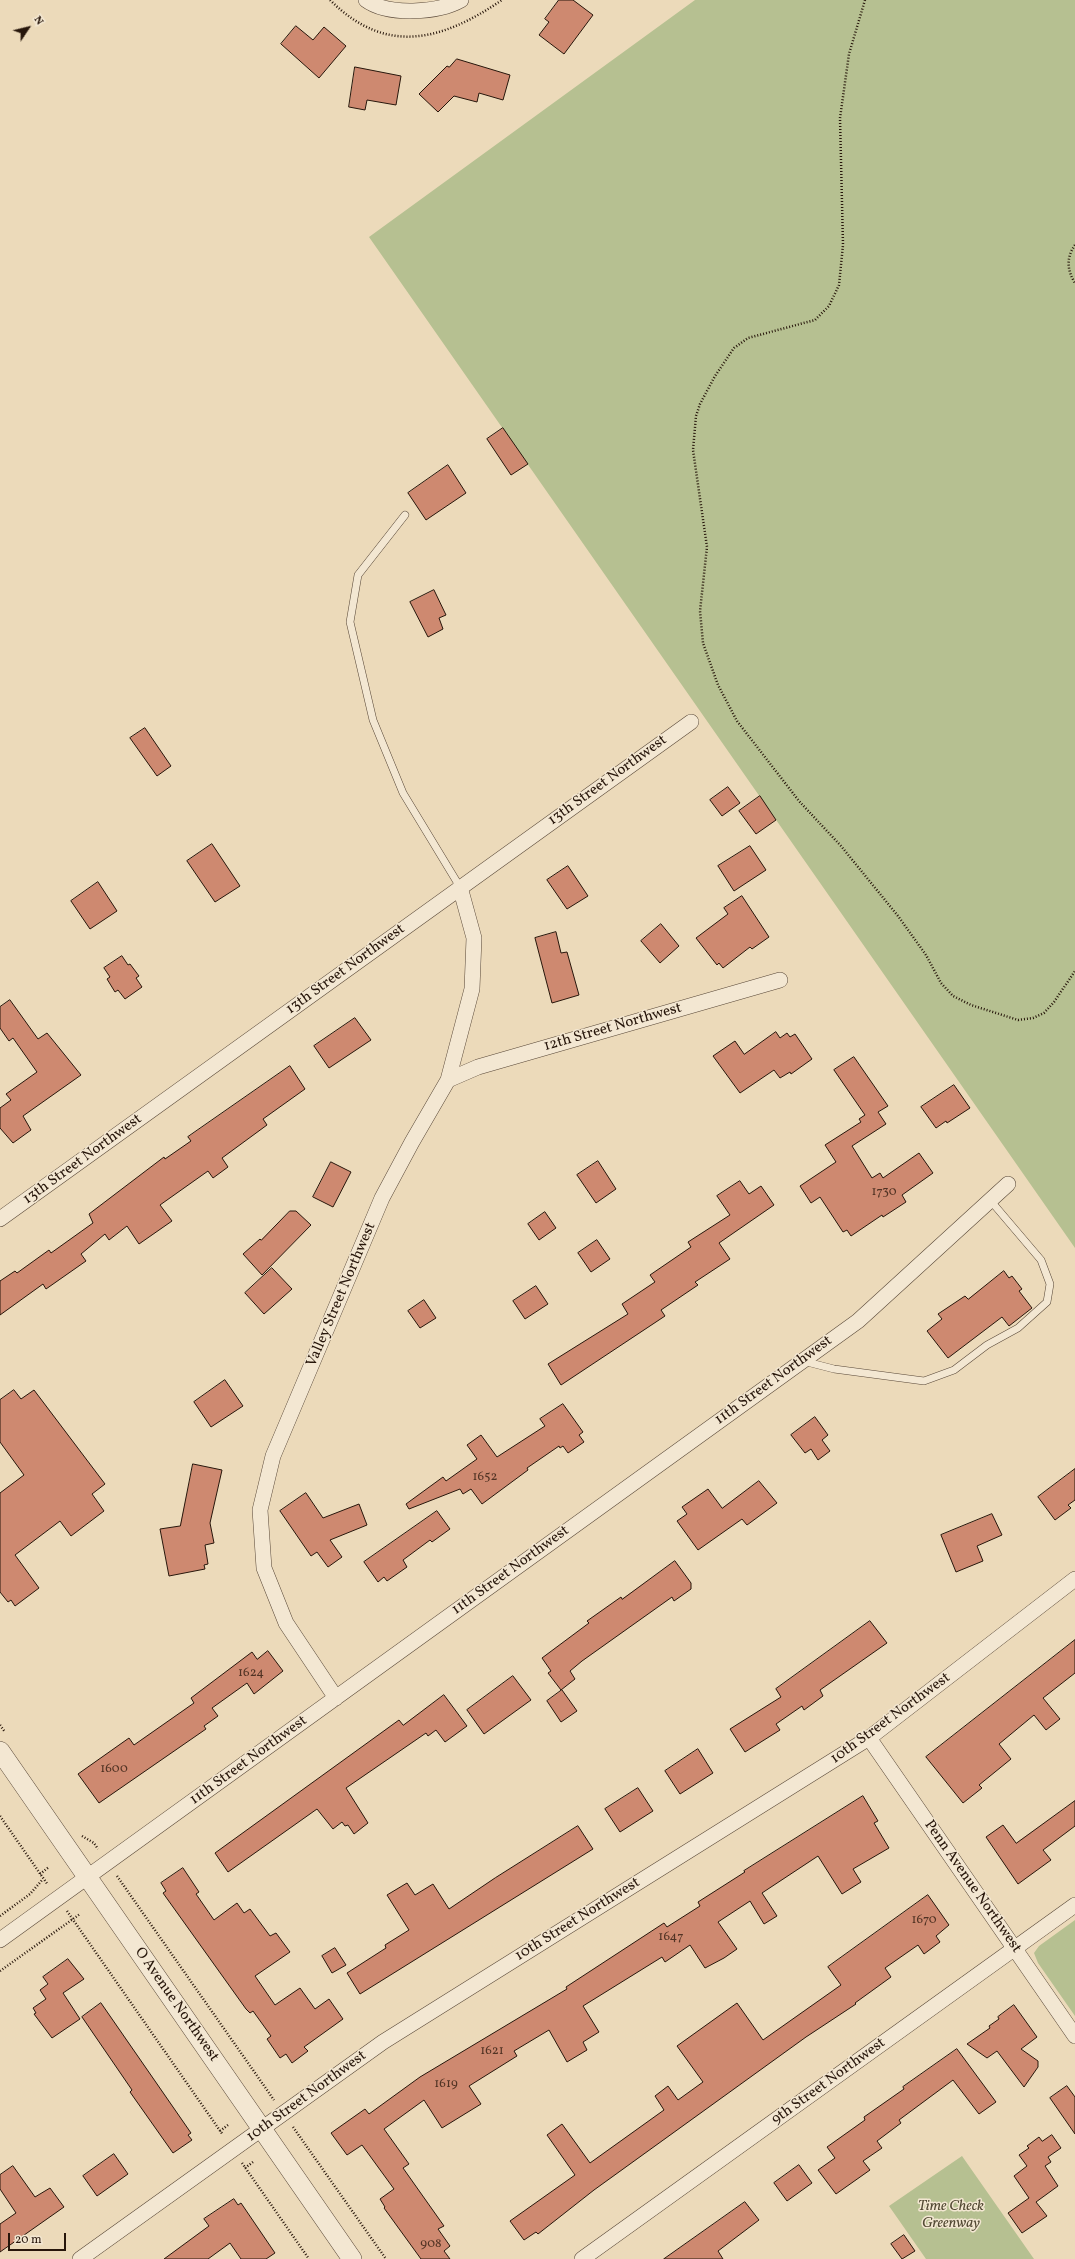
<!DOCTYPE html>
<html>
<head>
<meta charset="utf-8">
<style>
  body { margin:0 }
  #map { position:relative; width:1075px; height:2259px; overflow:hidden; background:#ecdaba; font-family:Vollkorn,serif }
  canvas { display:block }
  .north { position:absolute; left:8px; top:8px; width:40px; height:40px; -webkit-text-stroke:3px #f3e7d2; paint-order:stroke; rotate:55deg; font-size:11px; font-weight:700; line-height:16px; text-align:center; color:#27160b }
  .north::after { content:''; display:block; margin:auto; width:14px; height:18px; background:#27160b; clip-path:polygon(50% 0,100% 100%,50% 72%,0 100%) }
  .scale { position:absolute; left:8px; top:2233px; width:58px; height:18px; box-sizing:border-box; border:2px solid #27160b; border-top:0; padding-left:5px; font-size:12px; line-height:14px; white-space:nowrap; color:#27160b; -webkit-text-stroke:3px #f3e7d2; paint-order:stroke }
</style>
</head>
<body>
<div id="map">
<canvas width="1075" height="2259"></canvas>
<div class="north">N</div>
<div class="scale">20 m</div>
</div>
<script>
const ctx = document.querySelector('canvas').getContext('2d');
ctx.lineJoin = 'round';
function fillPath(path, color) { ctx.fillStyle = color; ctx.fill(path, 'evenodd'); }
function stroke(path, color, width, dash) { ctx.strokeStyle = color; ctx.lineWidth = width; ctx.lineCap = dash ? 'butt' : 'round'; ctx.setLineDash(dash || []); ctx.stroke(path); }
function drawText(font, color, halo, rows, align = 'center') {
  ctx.font = font + ' Vollkorn,serif'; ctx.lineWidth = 3; ctx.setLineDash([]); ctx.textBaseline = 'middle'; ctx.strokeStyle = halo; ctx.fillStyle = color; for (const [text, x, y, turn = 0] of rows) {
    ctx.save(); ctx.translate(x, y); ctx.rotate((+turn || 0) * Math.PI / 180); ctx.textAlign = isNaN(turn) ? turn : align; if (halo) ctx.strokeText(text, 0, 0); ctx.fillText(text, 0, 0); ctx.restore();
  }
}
fillPath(new Path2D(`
  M 695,0 L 1075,0 L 1075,1248 L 369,237 Z
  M 1075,1920 L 1075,2016 L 1038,1963 L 1034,1953 L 1039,1946 Z
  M 962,2156 L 1034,2259 L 926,2259 L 889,2206 Z`), '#b6c091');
const building = new Path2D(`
  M 559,0 L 573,0 L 593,15 L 564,54 L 539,35 L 549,22 L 545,19 Z
  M 296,26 L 313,40 L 324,27 L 346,46 L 319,78 L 281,44 Z
  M 457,59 L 510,75 L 503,100 L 479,93 L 477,102 L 454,96 L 438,112 L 419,94 L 447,66 L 449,67 Z
  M 355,67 L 401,76 L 396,105 L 367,100 L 365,110 L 349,107 Z
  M 503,428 L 528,464 L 511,475 L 487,439 Z
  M 448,465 L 466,493 L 426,520 L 408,493 Z
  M 434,590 L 446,615 L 439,618 L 443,629 L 428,637 L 410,602 Z
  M 145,728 L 171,766 L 157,776 L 130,738 Z
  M 728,787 L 740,803 L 722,816 L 710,800 Z
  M 760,796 L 776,820 L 756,834 L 739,811 Z
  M 212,844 L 240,886 L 215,902 L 187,861 Z
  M 750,846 L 766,870 L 734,891 L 718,866 Z
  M 568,866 L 588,896 L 567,909 L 547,880 Z
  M 98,882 L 117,911 L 90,929 L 71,901 Z
  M 742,896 L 769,937 L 752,949 L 750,947 L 723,968 L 719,963 L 717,965 L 696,938 L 728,914 L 724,908 Z
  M 661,924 L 679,946 L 660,963 L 641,941 Z
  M 556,932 L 561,953 L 567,952 L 579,995 L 552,1003 L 535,938 Z
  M 122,956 L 128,965 L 130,964 L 139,976 L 136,978 L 142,987 L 125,999 L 118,990 L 115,992 L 107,979 L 110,977 L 104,968 Z
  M 10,1000 L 38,1039 L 47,1033 L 81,1075 L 23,1116 L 31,1130 L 13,1143 L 0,1128 L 0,1108 L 11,1100 L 6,1094 L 37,1072 L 13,1038 L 9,1041 L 0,1028 L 0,1007 Z
  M 355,1018 L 371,1040 L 329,1068 L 314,1046 Z
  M 776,1032 L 780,1038 L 787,1033 L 790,1037 L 795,1034 L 812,1059 L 791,1074 L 790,1072 L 780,1078 L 774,1070 L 740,1093 L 713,1056 L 735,1041 L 744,1054 Z
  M 854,1057 L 888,1106 L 878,1112 L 886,1124 L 852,1146 L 872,1178 L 880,1173 L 883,1178 L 919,1153 L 933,1173 L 902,1195 L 906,1202 L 883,1217 L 882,1215 L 851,1236 L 847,1230 L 843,1232 L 820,1197 L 811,1203 L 800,1186 L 836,1162 L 825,1145 L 861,1122 L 859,1119 L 865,1115 L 834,1070 Z
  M 290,1066 L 305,1089 L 263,1119 L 267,1125 L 222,1158 L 228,1167 L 213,1178 L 208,1171 L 160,1205 L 172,1221 L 139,1244 L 127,1226 L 109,1240 L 105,1234 L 81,1254 L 86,1261 L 46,1289 L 43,1284 L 0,1315 L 0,1281 L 15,1271 L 17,1273 L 49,1250 L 51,1253 L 93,1223 L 89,1214 L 164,1157 L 165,1159 L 191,1141 L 188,1137 Z
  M 954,1085 L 970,1108 L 947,1123 L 946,1121 L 936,1128 L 921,1107 Z
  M 598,1161 L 616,1189 L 596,1203 L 577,1175 Z
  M 331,1162 L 351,1172 L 333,1207 L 313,1197 Z
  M 740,1181 L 749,1194 L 761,1186 L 774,1205 L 719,1243 L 730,1259 L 695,1282 L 698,1285 L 661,1310 L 665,1316 L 561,1385 L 548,1364 L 628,1314 L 622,1304 L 655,1282 L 650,1275 L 691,1247 L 688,1242 L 730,1215 L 717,1196 Z
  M 290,1211 L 296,1211 L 311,1225 L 262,1275 L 243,1254 L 260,1239 L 261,1240 Z
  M 545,1212 L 556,1228 L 539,1240 L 528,1224 Z
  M 597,1240 L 610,1259 L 591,1272 L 578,1253 Z
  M 272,1268 L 292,1289 L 264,1314 L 245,1293 Z
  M 1004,1271 L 1009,1278 L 1012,1276 L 1022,1289 L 1019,1291 L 1032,1308 L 1009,1326 L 1002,1317 L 948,1358 L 927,1331 L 942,1319 L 938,1314 L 965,1296 L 968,1299 Z
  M 536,1286 L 548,1304 L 525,1319 L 513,1301 Z
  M 424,1300 L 436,1318 L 420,1328 L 408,1311 Z
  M 225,1380 L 243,1406 L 211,1427 L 194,1402 Z
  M 14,1390 L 21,1399 L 34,1390 L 105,1484 L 92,1494 L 104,1511 L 71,1536 L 60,1521 L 15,1555 L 39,1588 L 15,1606 L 11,1600 L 8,1602 L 0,1592 L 0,1493 L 24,1475 L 0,1442 L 0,1400 Z
  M 563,1404 L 583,1432 L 579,1435 L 584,1442 L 568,1453 L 563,1446 L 560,1448 L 559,1446 L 527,1468 L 528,1470 L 482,1504 L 471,1489 L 463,1494 L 460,1489 L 409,1509 L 406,1504 L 443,1477 L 446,1481 L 477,1459 L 467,1445 L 481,1435 L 497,1457 L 545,1426 L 540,1419 Z
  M 815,1417 L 828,1435 L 822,1440 L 830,1451 L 818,1460 L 811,1449 L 805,1453 L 791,1435 Z
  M 193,1464 L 222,1470 L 210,1523 L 214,1543 L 205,1545 L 208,1564 L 204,1565 L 205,1569 L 169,1576 L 160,1529 L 180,1526 Z
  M 1075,1469 L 1075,1500 L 1068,1505 L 1071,1508 L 1055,1520 L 1038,1497 Z
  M 759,1481 L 777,1503 L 747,1525 L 742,1519 L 698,1550 L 677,1521 L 687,1514 L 682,1507 L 708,1489 L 722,1508 Z
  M 306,1493 L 323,1518 L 359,1504 L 367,1525 L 330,1540 L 342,1557 L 328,1567 L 317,1552 L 311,1556 L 280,1511 Z
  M 437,1511 L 450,1529 L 432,1542 L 430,1540 L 403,1560 L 407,1567 L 387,1581 L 384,1577 L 378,1582 L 364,1562 Z
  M 992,1514 L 1002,1535 L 977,1546 L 983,1561 L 956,1572 L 941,1535 Z
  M 675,1561 L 691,1583 L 691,1589 L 674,1601 L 672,1597 L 582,1661 L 570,1671 L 575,1679 L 561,1690 L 548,1673 L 551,1671 L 542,1658 L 589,1623 L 587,1621 L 621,1597 L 622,1599 Z
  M 870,1621 L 887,1643 L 820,1690 L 823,1696 L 804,1710 L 802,1706 L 776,1724 L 780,1730 L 745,1752 L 730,1729 L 781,1697 L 776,1689 Z
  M 1075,1640 L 1075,1673 L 1043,1698 L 1060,1719 L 1046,1730 L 1034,1715 L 999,1744 L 1011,1759 L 979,1785 L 982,1788 L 963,1803 L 926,1757 Z
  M 268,1651 L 283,1671 L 254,1694 L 247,1683 L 212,1708 L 218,1716 L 204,1726 L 206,1729 L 99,1803 L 78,1774 L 129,1738 L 134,1745 L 194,1703 L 191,1698 L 252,1652 L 257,1659 Z
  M 513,1676 L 531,1700 L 484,1734 L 467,1710 Z
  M 562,1690 L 577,1711 L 561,1722 L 547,1701 Z
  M 444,1695 L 467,1726 L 445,1742 L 436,1730 L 428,1736 L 426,1733 L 346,1788 L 368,1823 L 354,1834 L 348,1825 L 345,1826 L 342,1822 L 333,1829 L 317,1809 L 228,1872 L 215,1853 L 399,1720 L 403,1725 Z
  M 698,1749 L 713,1773 L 680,1794 L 665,1771 Z
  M 638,1788 L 653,1811 L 620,1832 L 605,1809 Z
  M 863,1796 L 878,1821 L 874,1823 L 889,1848 L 853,1869 L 861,1882 L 842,1894 L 818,1856 L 762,1893 L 777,1916 L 764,1924 L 750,1901 L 718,1922 L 737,1949 L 724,1958 L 705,1968 L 690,1945 L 665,1962 L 662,1957 L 583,2006 L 599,2032 L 583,2042 L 587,2050 L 567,2062 L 549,2030 L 514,2051 L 517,2056 L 469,2086 L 481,2104 L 442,2128 L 424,2100 L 384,2129 L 409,2164 L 403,2168 L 444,2226 L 438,2229 L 450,2246 L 444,2251 L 450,2259 L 421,2259 L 384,2208 L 385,2207 L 380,2199 L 394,2189 L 362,2145 L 347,2155 L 331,2133 L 365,2109 L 369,2114 L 420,2077 L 567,1989 L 566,1987 L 664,1923 L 667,1927 L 700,1906 L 698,1902 L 745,1872 L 744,1871 Z
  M 1075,1801 L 1075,1826 L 1043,1850 L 1051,1860 L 1018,1884 L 986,1837 L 1003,1825 L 1016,1843 Z
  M 578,1826 L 593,1849 L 360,1994 L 347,1973 L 386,1948 L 385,1945 L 409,1930 L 387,1895 L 407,1883 L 415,1895 L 433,1884 L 449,1909 L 495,1878 Z
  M 183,1868 L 199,1892 L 196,1894 L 214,1920 L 237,1903 L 244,1913 L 250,1909 L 270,1936 L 276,1933 L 290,1952 L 255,1976 L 275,2005 L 300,1988 L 315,2009 L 329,1999 L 343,2019 L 304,2047 L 308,2051 L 292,2063 L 286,2054 L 280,2058 L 267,2039 L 271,2036 L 253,2011 L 250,2013 L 246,2009 L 163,1893 L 166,1891 L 161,1883 Z
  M 928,1895 L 949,1925 L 936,1936 L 940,1942 L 924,1954 L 918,1945 L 885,1968 L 891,1977 L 855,2003 L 856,2004 L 806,2037 L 594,2190 L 538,2234 L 536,2232 L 524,2240 L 510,2221 L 575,2175 L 547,2135 L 562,2124 L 590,2163 L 664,2110 L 655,2096 L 668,2086 L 678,2100 L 703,2082 L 677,2046 L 737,2003 L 763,2040 L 841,1985 L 828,1967 Z
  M 335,1948 L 346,1965 L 332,1973 L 322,1956 Z
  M 68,1959 L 84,1979 L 63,1993 L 80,2019 L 52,2038 L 34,2014 L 36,2013 L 33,2008 L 46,1999 L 40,1990 L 48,1984 L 43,1977 Z
  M 101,2003 L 191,2133 L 188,2135 L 192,2140 L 173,2153 L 130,2092 L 132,2090 L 82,2017 Z
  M 1014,2005 L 1037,2037 L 1021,2049 L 1038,2061 L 1038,2067 L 1024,2087 L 997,2051 L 987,2058 L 967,2044 L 990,2028 L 989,2026 L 999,2019 L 998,2017 Z
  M 957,2049 L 996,2102 L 979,2114 L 953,2080 L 899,2120 L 901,2123 L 877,2141 L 882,2148 L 863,2161 L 870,2170 L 836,2194 L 818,2170 L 835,2158 L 827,2147 L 865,2120 L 864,2117 L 904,2089 L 903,2087 Z
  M 1067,2086 L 1075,2097 L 1075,2134 L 1050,2098 Z
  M 1052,2135 L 1061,2148 L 1048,2157 L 1051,2162 L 1045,2166 L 1058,2186 L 1036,2202 L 1047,2216 L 1022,2233 L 1008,2213 L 1029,2198 L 1014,2176 L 1027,2166 L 1019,2155 L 1029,2148 L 1027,2146 L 1039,2137 L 1042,2141 Z
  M 114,2154 L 128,2174 L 97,2196 L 83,2176 Z
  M 799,2165 L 812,2183 L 787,2201 L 774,2183 Z
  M 13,2166 L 35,2197 L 50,2188 L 64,2207 L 0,2252 L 0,2224 L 16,2213 L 0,2189 L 0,2175 Z
  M 234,2199 L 238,2205 L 241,2203 L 275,2253 L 266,2259 L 241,2259 L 230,2243 L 208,2259 L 164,2259 L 209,2226 L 204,2219 Z
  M 745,2202 L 759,2220 L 718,2251 L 723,2259 L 664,2259 Z
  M 904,2235 L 915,2251 L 902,2259 L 891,2244 Z`);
fillPath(building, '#ce8970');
stroke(building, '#27160b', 1);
const service = new Path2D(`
  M 405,515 L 358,575 L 350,622 L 373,720 L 403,793 L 460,887
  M 803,1361 L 834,1369 L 924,1381 L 954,1370 L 987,1345 L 1018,1328 L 1047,1302 L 1050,1284 L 1041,1260 L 990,1200`);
const minor = new Path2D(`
  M 366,0 C 388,16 438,13 461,0
  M 448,1080 L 478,1067 L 780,980
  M 0,1219 L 691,722
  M 336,1698 L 286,1623 L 264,1568 L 260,1510 L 273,1456 L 382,1198 L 412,1142 L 448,1080 L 472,989 L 474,938 L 460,887
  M 869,1738 L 1075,2036
  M 0,1940 L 858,1321 L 1008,1184
  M 80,2259 L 383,2042 L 869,1738 L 1075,1579
  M 582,2259 L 1075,1905`);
const tertiary = new Path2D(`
  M 0,1751 L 352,2259`);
stroke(service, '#584737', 8);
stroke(minor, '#584737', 16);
stroke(tertiary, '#584737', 20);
stroke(new Path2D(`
  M 330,0 C 387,57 443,40 502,0
  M 865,0 L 849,54 L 840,118 L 843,245 L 839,285 L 829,306 L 815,320 L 748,338 L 734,348 L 715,376 L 700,404 L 696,416 L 693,450 L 707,547 L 700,611 L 703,643 L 718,685 L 737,721 L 799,801 L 841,846 L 898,916 L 926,955 L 941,983 L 953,996 L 971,1005 L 1018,1020 L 1033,1018 L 1044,1013 L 1054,1002 L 1075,971
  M 1075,245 C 1066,258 1067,270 1075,283
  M 0,1725 L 5,1732
  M 0,1816 L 48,1885
  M 82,1836 L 94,1843 L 98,1849
  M 40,1874 L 49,1867
  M 117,1876 L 274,2100
  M 67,1911 L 223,2135
  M 0,1916 L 30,1894 L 43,1879
  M 0,1971 L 80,1914
  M 293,2127 L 386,2259
  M 220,2131 L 228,2125
  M 242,2163 L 309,2259
  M 245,2168 L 253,2162`), '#27160b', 2.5, [1, 2]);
stroke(service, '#f3e7d2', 7);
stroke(minor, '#f3e7d2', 15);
stroke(tertiary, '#f3e7d2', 19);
drawText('13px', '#513324', null, [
  ["1730",884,1193],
  ["1652",485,1478],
  ["1624",251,1674],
  ["1600",114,1770],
  ["1670",924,1921],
  ["1647",671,1938],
  ["1621",492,2052],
  ["1619",446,2085],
  ["908",431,2245]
]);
drawText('15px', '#27160b', '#f3e7d2', [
  ["13th Street Northwest",608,781,-36],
  ["13th Street Northwest",346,970,-36],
  ["12th Street Northwest",613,1028,-16],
  ["13th Street Northwest",83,1160,-36],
  ["Valley Street Northwest",342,1295,-67],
  ["11th Street Northwest",774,1381,-36],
  ["11th Street Northwest",511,1571,-36],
  ["10th Street Northwest",891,1719,-36],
  ["11th Street Northwest",249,1761,-36],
  ["Penn Avenue Northwest",972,1887,55],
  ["10th Street Northwest",578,1920,-32],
  ["O Avenue Northwest",176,2005,55],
  ["9th Street Northwest",829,2082,-36],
  ["10th Street Northwest",307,2097,-36]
]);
drawText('italic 15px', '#524933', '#f3e7d2', [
  ["Time Check",951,2207],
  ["Greenway",951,2224]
]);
</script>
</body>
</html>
